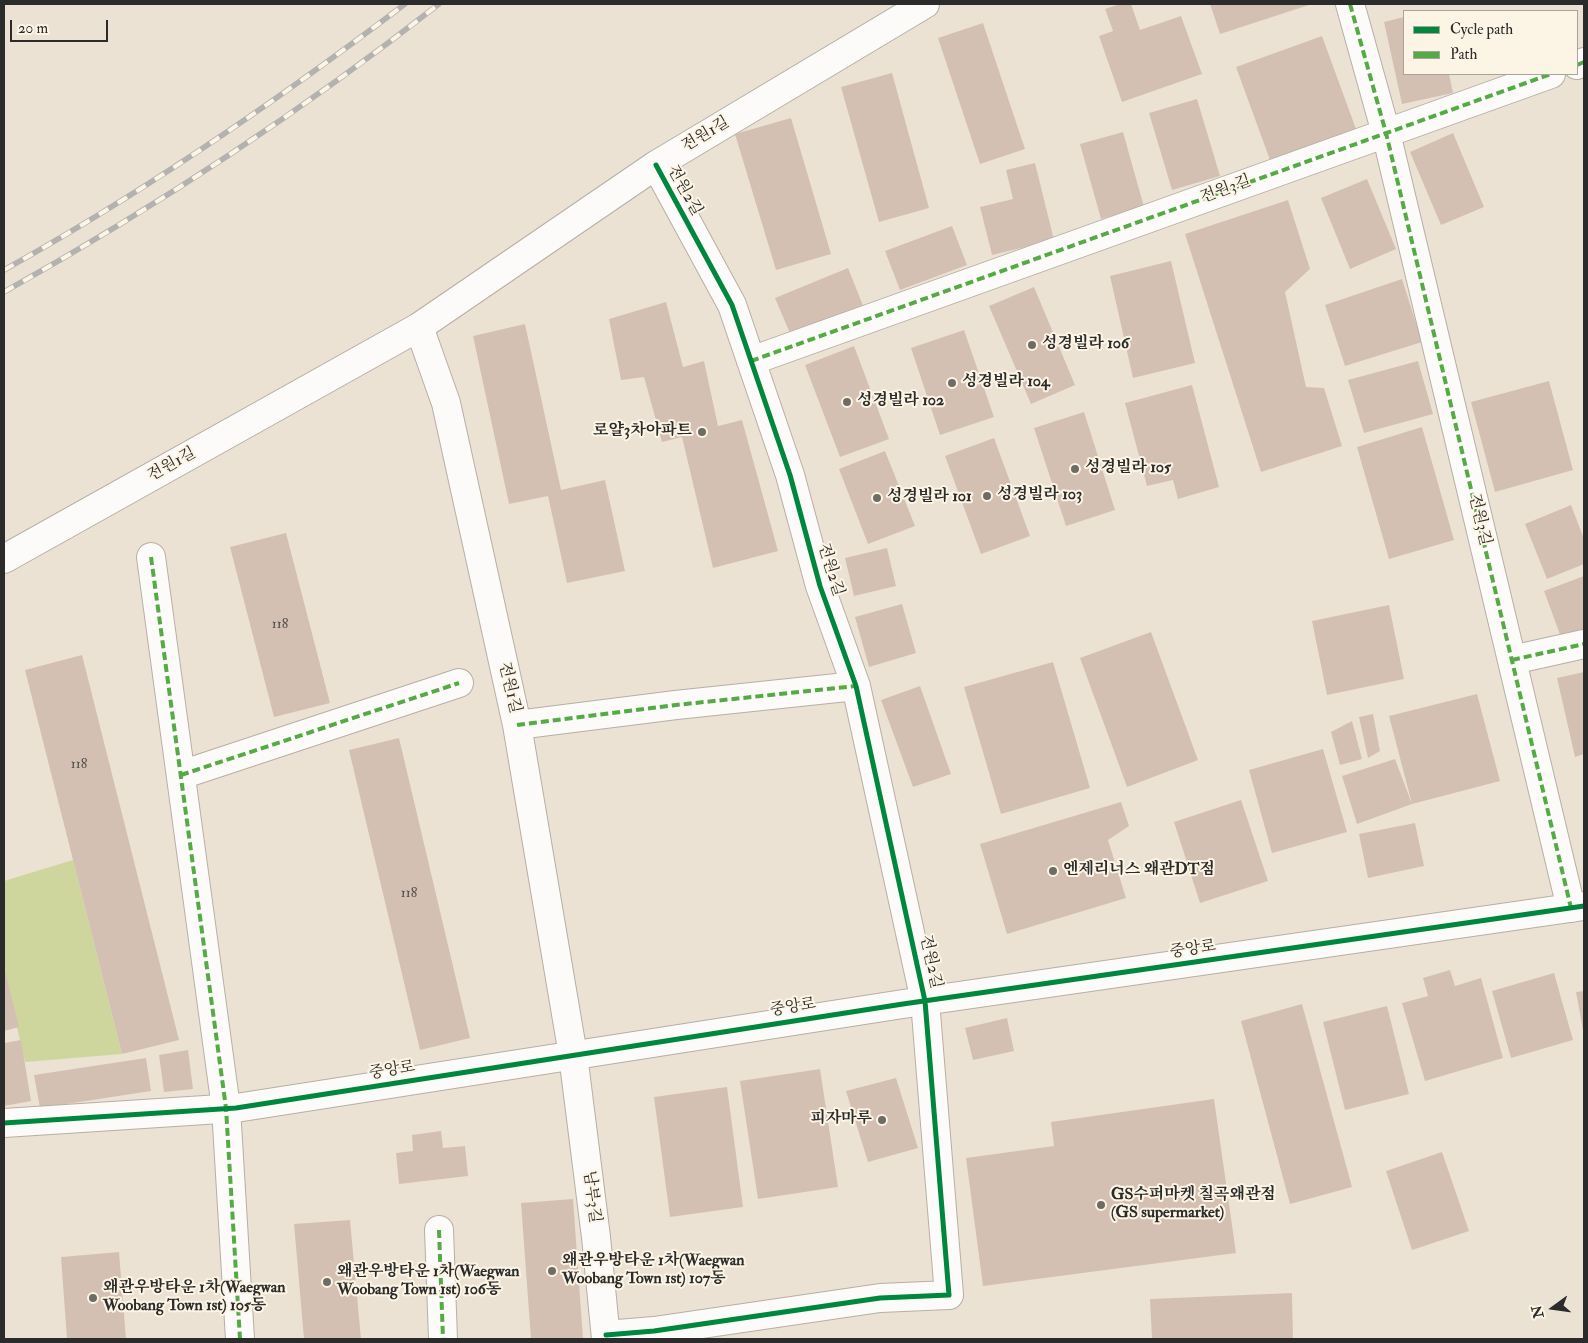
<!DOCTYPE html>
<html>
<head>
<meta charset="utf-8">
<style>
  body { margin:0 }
  #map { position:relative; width:1588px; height:1343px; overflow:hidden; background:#ece2d4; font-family:"IM FELL Double Pica",serif }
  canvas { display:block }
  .frame { position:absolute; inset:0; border:5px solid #2b2b2b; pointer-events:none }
  .legend { position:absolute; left:1403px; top:10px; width:175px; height:65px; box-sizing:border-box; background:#fcf5e5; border:1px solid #a8a49b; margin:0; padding:6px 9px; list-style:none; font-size:15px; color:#2b2b2b }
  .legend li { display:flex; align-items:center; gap:10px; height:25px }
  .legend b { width:25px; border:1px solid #a8a49b }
  .north { position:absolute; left:1528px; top:1283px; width:50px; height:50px; -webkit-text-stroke:4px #fcf5e5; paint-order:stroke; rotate:256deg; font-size:14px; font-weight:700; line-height:20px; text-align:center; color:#2b2b2b }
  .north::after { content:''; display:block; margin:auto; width:18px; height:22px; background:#2b2b2b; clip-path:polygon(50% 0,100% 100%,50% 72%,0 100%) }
  .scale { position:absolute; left:10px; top:20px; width:98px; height:22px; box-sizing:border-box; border:2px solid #2b2b2b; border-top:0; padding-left:6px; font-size:15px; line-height:18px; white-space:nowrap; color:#2b2b2b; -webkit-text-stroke:4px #fcf5e5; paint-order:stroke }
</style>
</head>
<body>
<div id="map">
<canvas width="1588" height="1343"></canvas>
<div class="frame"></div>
<ul class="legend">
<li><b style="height:6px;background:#00873e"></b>Cycle path</li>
<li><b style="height:6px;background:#54ab44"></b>Path</li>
</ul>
<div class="north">N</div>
<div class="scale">20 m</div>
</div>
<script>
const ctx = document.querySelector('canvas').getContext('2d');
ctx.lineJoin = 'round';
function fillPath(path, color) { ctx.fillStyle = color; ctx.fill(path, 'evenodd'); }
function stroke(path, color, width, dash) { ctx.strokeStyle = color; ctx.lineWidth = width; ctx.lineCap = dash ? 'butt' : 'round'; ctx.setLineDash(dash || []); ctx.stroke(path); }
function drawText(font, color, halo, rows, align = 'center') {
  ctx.font = font + ' "IM FELL Double Pica","Noto Serif KR",serif'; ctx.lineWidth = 4; ctx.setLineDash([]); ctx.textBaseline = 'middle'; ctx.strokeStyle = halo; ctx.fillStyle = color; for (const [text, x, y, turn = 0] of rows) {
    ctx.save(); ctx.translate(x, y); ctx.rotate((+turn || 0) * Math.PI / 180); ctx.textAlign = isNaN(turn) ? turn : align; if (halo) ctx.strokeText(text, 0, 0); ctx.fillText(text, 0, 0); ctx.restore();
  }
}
fillPath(new Path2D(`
  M 73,860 L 122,1054 L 25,1062 L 4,971 L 4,881 Z`), '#cfd69d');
fillPath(new Path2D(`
  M 1120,4 L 1131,4 L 1140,30 L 1181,16 L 1202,74 L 1122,102 L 1099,36 L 1113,31 L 1105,9 Z
  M 1210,4 L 1312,4 L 1220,34 Z
  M 1404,17 L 1404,74 L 1449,74 L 1453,93 L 1402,104 L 1384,22 Z
  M 983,23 L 1025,149 L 980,164 L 938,38 Z
  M 1322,36 L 1356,129 L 1270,160 L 1236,67 Z
  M 892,73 L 929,208 L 879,222 L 841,87 Z
  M 1197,99 L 1220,176 L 1172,190 L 1149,113 Z
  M 791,118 L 831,254 L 776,270 L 735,134 Z
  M 1123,132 L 1144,207 L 1101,219 L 1080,144 Z
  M 1453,133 L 1484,207 L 1441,225 L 1410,152 Z
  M 1035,163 L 1054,240 L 992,255 L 980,207 L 1013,199 L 1006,170 Z
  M 1367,179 L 1396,249 L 1350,269 L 1321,198 Z
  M 1288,200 L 1310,269 L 1285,292 L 1306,387 L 1324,388 L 1342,446 L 1261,472 L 1185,234 Z
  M 952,226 L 967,265 L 900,290 L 885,251 Z
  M 1171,261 L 1195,363 L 1133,378 L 1110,276 Z
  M 848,268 L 864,308 L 792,338 L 775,298 Z
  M 1402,279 L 1422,342 L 1345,366 L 1325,305 Z
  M 1034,287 L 1075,385 L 1031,404 L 989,306 Z
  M 666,302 L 683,367 L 704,361 L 718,426 L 742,420 L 778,551 L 713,568 L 682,437 L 662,442 L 644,377 L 621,380 L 609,319 Z
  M 525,324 L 561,490 L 605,480 L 625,571 L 567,583 L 548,496 L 509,504 L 473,336 Z
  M 964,330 L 994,417 L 940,435 L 911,348 Z
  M 854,346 L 889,439 L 840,457 L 805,365 Z
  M 1418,361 L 1433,414 L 1364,433 L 1348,380 Z
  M 1549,381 L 1573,470 L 1495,492 L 1471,402 Z
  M 1192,385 L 1219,487 L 1178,499 L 1173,480 L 1147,486 L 1125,403 Z
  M 1084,412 L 1115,510 L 1066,526 L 1034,428 Z
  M 1422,427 L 1454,540 L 1389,559 L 1357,447 Z
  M 994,438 L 1030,536 L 981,554 L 945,456 Z
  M 885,451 L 915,526 L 868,544 L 839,469 Z
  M 1571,505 L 1584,539 L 1584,564 L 1547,579 L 1525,524 Z
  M 286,533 L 330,703 L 274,717 L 230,547 Z
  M 887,548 L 896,586 L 854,596 L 845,558 Z
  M 1584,576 L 1584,632 L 1562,640 L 1544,591 Z
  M 902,604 L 916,653 L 869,667 L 855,617 Z
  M 1389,605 L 1404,679 L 1327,695 L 1312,621 Z
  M 1151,632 L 1198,760 L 1127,787 L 1080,658 Z
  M 82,655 L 179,1040 L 122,1054 L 25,670 Z
  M 1053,662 L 1090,788 L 1001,814 L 964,687 Z
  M 1584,672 L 1584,754 L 1575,757 L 1557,678 Z
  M 920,686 L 951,774 L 913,787 L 881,700 Z
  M 1477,694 L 1500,781 L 1412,804 L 1389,716 Z
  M 1373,714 L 1380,751 L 1368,758 L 1359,717 Z
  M 1352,721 L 1362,759 L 1340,765 L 1331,732 Z
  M 399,738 L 470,1038 L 420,1050 L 349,750 Z
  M 1323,749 L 1347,832 L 1272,853 L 1249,770 Z
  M 1395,759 L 1412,804 L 1357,824 L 1342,776 Z
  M 1241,800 L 1268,881 L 1200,903 L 1174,822 Z
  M 1121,802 L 1129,826 L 1108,840 L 1126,898 L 1007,934 L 980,844 Z
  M 1415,823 L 1424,866 L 1368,878 L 1359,834 Z
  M 4,967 L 19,1027 L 4,1031 Z
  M 1450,970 L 1455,986 L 1481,978 L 1503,1058 L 1425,1081 L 1402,1003 L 1428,996 L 1423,978 Z
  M 1554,973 L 1573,1040 L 1511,1058 L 1492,991 Z
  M 1584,991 L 1584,1030 L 1583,1030 L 1576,992 Z
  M 1302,1004 L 1352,1187 L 1290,1204 L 1241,1021 Z
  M 1387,1006 L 1409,1094 L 1345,1110 L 1323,1022 Z
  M 1007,1018 L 1014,1051 L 973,1060 L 965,1028 Z
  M 21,1040 L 31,1101 L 4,1106 L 4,1043 Z
  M 188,1050 L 193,1089 L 164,1092 L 159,1055 Z
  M 146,1058 L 151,1091 L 40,1108 L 34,1075 Z
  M 820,1069 L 838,1187 L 758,1199 L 740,1081 Z
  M 896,1078 L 918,1148 L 868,1162 L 846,1091 Z
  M 727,1087 L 743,1207 L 670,1217 L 654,1097 Z
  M 1214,1099 L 1236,1253 L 983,1286 L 966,1158 L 1054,1146 L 1051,1122 Z
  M 441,1131 L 443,1148 L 465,1146 L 468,1176 L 399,1184 L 396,1153 L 413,1151 L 412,1135 Z
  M 1442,1152 L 1469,1231 L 1412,1250 L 1386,1171 Z
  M 573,1199 L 583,1339 L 531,1339 L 521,1203 Z
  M 350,1220 L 361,1339 L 304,1339 L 294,1224 Z
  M 119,1252 L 126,1339 L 67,1339 L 61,1257 Z
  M 1292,1293 L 1293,1339 L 1152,1339 L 1150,1299 Z`), '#d4c0b3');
const minor = new Path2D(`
  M 1350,4 L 1386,133 L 1571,908
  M 1577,65 L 1584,62
  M 419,327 L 446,403 L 517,725 L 573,1055 L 596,1237 L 606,1339
  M 751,361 L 1551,74
  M 151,557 L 226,1108 L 240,1339
  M 4,559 L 419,327 L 656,165 L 925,4
  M 1512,660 L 1584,644
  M 517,725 L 676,705 L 856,686
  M 181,775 L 459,683
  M 439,1230 L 443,1339
  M 606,1335 L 654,1331 L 880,1298 L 949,1295 L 925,1001 L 856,686 L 820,586 L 790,475 L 732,305 L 656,165`);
const tertiary = new Path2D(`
  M 4,1123 L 236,1108 L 903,1004 L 1584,906`);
stroke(minor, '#b6afa6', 30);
stroke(tertiary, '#b6afa6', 30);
stroke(minor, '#fcfbf9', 28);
stroke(tertiary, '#fcfbf9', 28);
const rail = new Path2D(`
  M 4,270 C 144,192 277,101 405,4
  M 4,292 C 156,207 302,111 439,4`);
stroke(rail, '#b4b2b0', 5.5);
stroke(rail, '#fcf5e5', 4, [11]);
stroke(new Path2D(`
  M 1350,4 L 1386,133 L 1571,908
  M 1577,65 L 1584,62
  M 751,361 L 1551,74
  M 151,557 L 226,1108 L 240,1339
  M 1512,660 L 1584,644
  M 517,725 L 676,705 L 856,686
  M 181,775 L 459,683
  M 439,1230 L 443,1339`), '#54ab44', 4, [8, 4]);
stroke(new Path2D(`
  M 4,1123 L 236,1108 L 903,1004 L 1584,906
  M 606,1335 L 654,1331 L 880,1298 L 949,1295 L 925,1001 L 856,686 L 820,586 L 790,475 L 732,305 L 656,165`), '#00873e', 5);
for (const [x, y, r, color] of [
  [1032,345,5,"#6f6b66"],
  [952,383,5,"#6f6b66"],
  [847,402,5,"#6f6b66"],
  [702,432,5,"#6f6b66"],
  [1075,469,5,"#6f6b66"],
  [987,496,5,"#6f6b66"],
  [877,498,5,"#6f6b66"],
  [1053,871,5,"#6f6b66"],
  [882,1120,5,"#6f6b66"],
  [1101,1205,5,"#6f6b66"],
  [552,1271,5,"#6f6b66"],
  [327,1282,5,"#6f6b66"],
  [93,1298,5,"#6f6b66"]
]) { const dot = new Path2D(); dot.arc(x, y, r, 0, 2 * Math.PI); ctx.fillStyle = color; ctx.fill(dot); stroke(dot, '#fcf5e5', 2); }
drawText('14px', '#55504d', null, [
  ["118",280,625],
  ["118",79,765],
  ["118",409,894]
]);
drawText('16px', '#2b2b2b', '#fcf5e5', [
  ["전원1길",706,135,-31],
  ["전원3길",1226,190,-20],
  ["전원2길",684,191,61],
  ["전원1길",172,465,-29],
  ["전원3길",1479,520,77],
  ["전원2길",830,570,73],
  ["전원1길",509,688,77],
  ["중앙로",1193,950,-8],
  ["전원2길",930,962,78],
  ["중앙로",793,1008,-9],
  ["중앙로",392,1071,-9],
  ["남부3길",591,1197,83]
]);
drawText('bold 16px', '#2b2b2b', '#fcf5e5', [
  ["성경빌라 106",1042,345],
  ["성경빌라 104",962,383],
  ["성경빌라 102",857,402],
  ["로얄3차아파트",692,432,"right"],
  ["성경빌라 105",1085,469],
  ["성경빌라 103",997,496],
  ["성경빌라 101",887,498],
  ["엔제리너스 왜관DT점",1063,871],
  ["피자마루",872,1120,"right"],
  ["GS수퍼마켓 칠곡왜관점",1111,1196],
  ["(GS supermarket)",1111,1214],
  ["왜관우방타운 1차(Waegwan",562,1262],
  ["Woobang Town 1st) 107동",562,1280],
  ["왜관우방타운 1차(Waegwan",337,1273],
  ["Woobang Town 1st) 106동",337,1291],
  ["왜관우방타운 1차(Waegwan",103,1289],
  ["Woobang Town 1st) 105동",103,1307]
], 'left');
</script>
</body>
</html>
